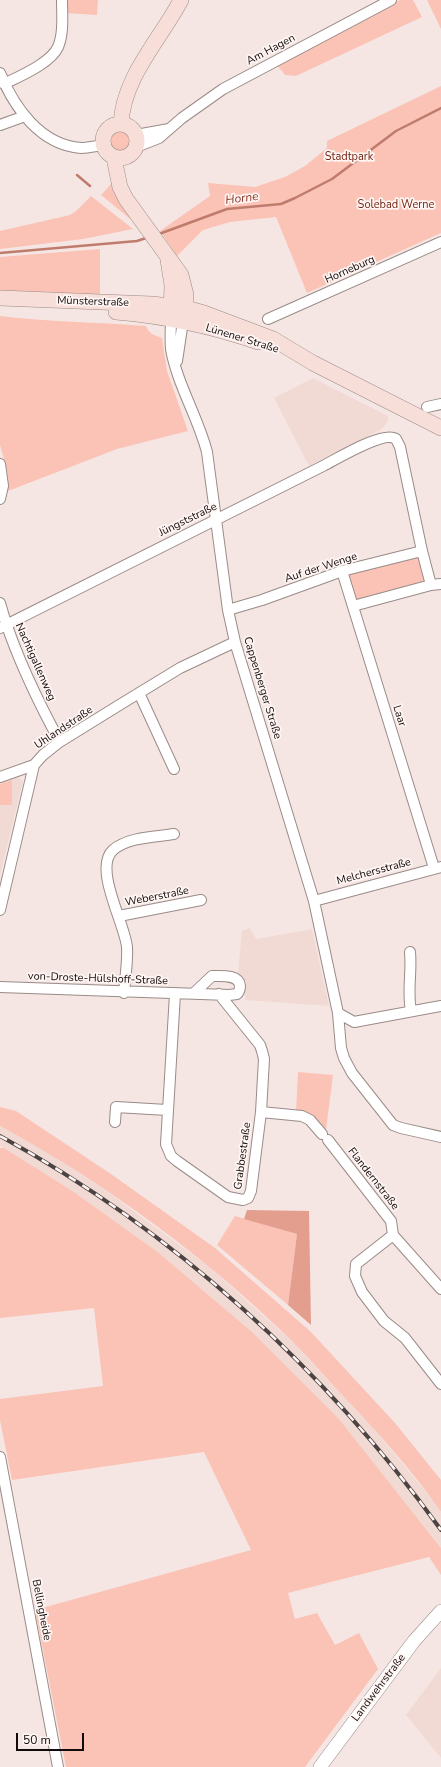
<!DOCTYPE html>
<html>
<head>
<meta charset="utf-8">
<style>
  body { margin:0 }
  #map { position:relative; width:441px; height:1767px; overflow:hidden; background:#f6e6e3; font-family:"Nunito Sans",sans-serif }
  canvas { display:block }
  .scale { position:absolute; left:16px; top:1733px; width:68px; height:18px; box-sizing:border-box; border:2px solid #100b0a; border-top:0; padding-left:5px; font-size:12px; line-height:14px; white-space:nowrap; color:#100b0a; -webkit-text-stroke:3px #fff5f3; paint-order:stroke }
</style>
</head>
<body>
<div id="map">
<canvas width="441" height="1767"></canvas>
<div class="scale">50 m</div>
</div>
<script>
const ctx = document.querySelector('canvas').getContext('2d');
ctx.lineJoin = 'round';
function fillPath(path, color) { ctx.fillStyle = color; ctx.fill(path, 'evenodd'); }
function stroke(path, color, width, dash) { ctx.strokeStyle = color; ctx.lineWidth = width; ctx.lineCap = dash ? 'butt' : 'round'; ctx.setLineDash(dash || []); ctx.stroke(path); }
function drawText(font, color, halo, rows, align = 'center') {
  ctx.font = font + ' "Nunito Sans",sans-serif'; ctx.lineWidth = 3.5; ctx.setLineDash([]); ctx.textBaseline = 'middle'; ctx.strokeStyle = halo; ctx.fillStyle = color; for (const [text, x, y, turn = 0] of rows) {
    ctx.save(); ctx.translate(x, y); ctx.rotate((+turn || 0) * Math.PI / 180); ctx.textAlign = isNaN(turn) ? turn : align; if (halo) ctx.strokeText(text, 0, 0); ctx.fillText(text, 0, 0); ctx.restore();
  }
}
fillPath(new Path2D(`
  M 313,378 L 388,416 L 388,421 L 382,429 L 309,466 L 274,398 Z
  M 18,777 L 23,781 L 0,876 L 0,783 Z
  M 250,928 L 256,939 L 312,929 L 329,1006 L 245,1000 L 245,982 L 238,973 L 242,931 Z
  M 0,1126 L 40,1147 L 108,1192 L 208,1266 L 294,1343 L 373,1428 L 435,1503 L 441,1512 L 441,1548 L 339,1419 L 251,1331 L 159,1253 L 74,1192 L 0,1146 Z
  M 441,1668 L 441,1758 L 406,1715 Z`), '#f2dad4');
fillPath(new Path2D(`
  M 66,0 L 98,0 L 97,15 L 65,13 Z
  M 400,0 L 413,0 L 422,17 L 296,76 L 285,75 L 277,65 Z
  M 427,0 L 441,0 L 441,29 Z
  M 441,86 L 441,233 L 307,293 L 276,217 L 230,222 L 203,230 L 177,256 L 160,231 L 210,196 L 208,183 L 255,187 L 285,177 L 305,166 L 327,148 L 327,141 Z
  M108 141a11 11 0 1 1 22 0a11 11 0 1 1-22 0Z
  M 113,182 L 130,217 L 129,218 L 101,195 Z
  M 91,196 L 133,229 L 83,239 L 0,249 L 0,231 L 70,215 L 76,211 Z
  M 100,249 L 100,298 L 0,291 L 0,257 Z
  M 0,316 C 48,322 97,322 146,326 C 149,334 154,335 162,338 L 167,371 L 188,431 L 117,449 L 8,491 L 7,470 L 0,445 Z
  M 419,556 L 425,582 L 356,601 L 348,574 Z
  M 12,780 L 12,805 L 0,805 L 0,784 Z
  M 298,1072 L 333,1075 L 326,1130 L 313,1118 L 296,1112 Z
  M 0,1107 L 16,1111 L 111,1174 L 215,1248 L 311,1332 L 395,1423 L 441,1480 L 441,1512 C 413,1471 379,1434 345,1398 C 328,1380 312,1361 294,1343 C 210,1260 104,1182 0,1126 Z
  M 0,1148 L 4,1148 L 74,1192 L 159,1253 L 251,1331 L 339,1419 L 441,1548 L 441,1575 L 429,1557 L 288,1593 L 295,1619 L 317,1613 L 335,1645 L 359,1633 L 378,1669 L 305,1767 L 66,1767 L 35,1610 L 251,1550 L 204,1452 L 12,1480 L 0,1420 L 0,1399 L 103,1386 L 94,1308 L 0,1318 Z
  M 235,1216 L 297,1234 L 288,1305 L 217,1245 Z`), '#fac3b6');
fillPath(new Path2D(`
  M 247,1210 L 309,1211 L 311,1325 L 288,1305 L 297,1234 L 244,1219 Z`), '#e39e8d');
stroke(new Path2D(`
  M 77,175 L 90,186
  M 159,234 L 227,209 L 281,204 L 295,198 L 332,179 L 396,131 L 441,108
  M 0,253 L 137,241 L 149,237`), '#bf7c6d', 2.5);
const minor = new Path2D(`
  M 0,73 C 14,107 40,145 81,148 C 88,148 96,146 103,145
  M 4,84 C 20,76 51,63 58,47 C 64,33 62,14 62,0
  M 0,125 L 25,116
  M 136,135 L 169,129
  M 136,147 L 159,138 L 182,118 L 223,89 L 391,0
  M 171,318 C 171,328 170,339 171,349 C 177,384 198,417 207,452 L 228,610 L 235,642 L 314,901 L 338,1013 L 341,1048 L 344,1058 L 352,1073 L 393,1125 L 401,1128 L 441,1137
  M 268,319 L 441,242
  M 177,361 L 183,321
  M 427,407 L 441,404
  M 0,464 L 3,486 L 0,499
  M 342,571 L 434,868
  M 431,585 L 441,584
  M 0,603 C 12,647 32,689 53,729
  M 228,610 L 262,600 L 342,571 L 422,551 L 431,585 L 353,606
  M 0,628 L 323,466 C 337,459 384,430 396,439 L 400,447 L 422,551
  M 139,693 L 174,769
  M 0,777 L 34,765 L 43,755 L 58,743 L 121,704 L 180,668 L 235,642
  M 314,901 L 441,867
  M 0,910 L 34,765
  M 119,916 L 201,900
  M 410,952 C 412,972 407,991 411,1011
  M 0,987 L 229,995 L 237,994 C 240,991 240,989 240,986 C 239,974 221,976 212,976 L 194,993
  M 124,993 C 125,978 128,961 127,947 C 125,924 93,868 113,850 C 128,837 155,837 174,834
  M 175,994 L 166,1144 L 171,1156 L 177,1161 L 228,1197 L 243,1200 L 248,1198 L 251,1191 L 261,1112 L 264,1059 L 262,1051 L 260,1045 L 219,994
  M 338,1013 L 354,1022 L 441,1006
  M 261,1112 L 302,1116 L 310,1120 L 322,1134
  M 115,1122 L 116,1107 L 167,1110
  M 328,1140 L 391,1221 L 393,1235 L 441,1289
  M 393,1235 L 356,1264 L 355,1276 L 362,1292 L 384,1321 L 405,1338 L 441,1384
  M 0,1457 L 58,1767`);
const tertiary = new Path2D(`
  M 320,1767 L 414,1641 L 441,1611`);
const secondary = new Path2D(`
  M103 141a17 17 0 1 1 34 0a17 17 0 1 1-34 0Z
  M 121,124 C 123,77 160,40 181,0
  M 114,158 L 120,187 L 126,199 L 181,275 L 186,295 L 184,316
  M 168,260 L 172,285 L 171,315
  M 0,298 L 152,304 L 186,308 L 204,313 L 273,339 L 313,363 L 441,428
  M 116,312 C 164,316 212,326 258,342`);
stroke(minor, '#998b87', 12);
stroke(tertiary, '#998b87', 14);
stroke(secondary, '#998b87', 16);
stroke(minor, '#fff', 10);
stroke(tertiary, '#fff', 13);
stroke(secondary, '#f8ded8', 15);
const rail = new Path2D(`
  M 0,1136 C 174,1231 325,1369 441,1530`);
stroke(rail, '#4c4443', 4);
stroke(rail, '#fff5f3', 2.5, [8]);
drawText('11px', '#100b0a', '#fff5f3', [
  ["Am Hagen",271,50,-28],
  ["Horneburg",350,270,-24],
  ["Münsterstraße",93,302,2],
  ["Lünener Straße",242,339,17],
  ["Jüngststraße",188,520,-26],
  ["Auf der Wenge",321,568,-18],
  ["Nachtigallenweg",35,662,66],
  ["Cappenberger Straße",262,688,73],
  ["Laar",399,716,73],
  ["Uhlandstraße",64,728,-34],
  ["Melchersstraße",374,872,-15],
  ["Weberstraße",157,897,-11],
  ["von-Droste-Hülshoff-Straße",98,979,2],
  ["Grabbestraße",243,1156,-82],
  ["Flandernstraße",373,1179,52],
  ["Bellingheide",41,1610,79],
  ["Landwehrstraße",379,1688,-53]
]);
drawText('11px', '#752413', '#fff5f3', [
  ["Stadtpark",349,157],
  ["Solebad Werne",396,205]
]);
drawText('italic 12px', '#8b3826', '#fff5f3', [
  ["Horne",242,199,-7]
]);
</script>
</body>
</html>
